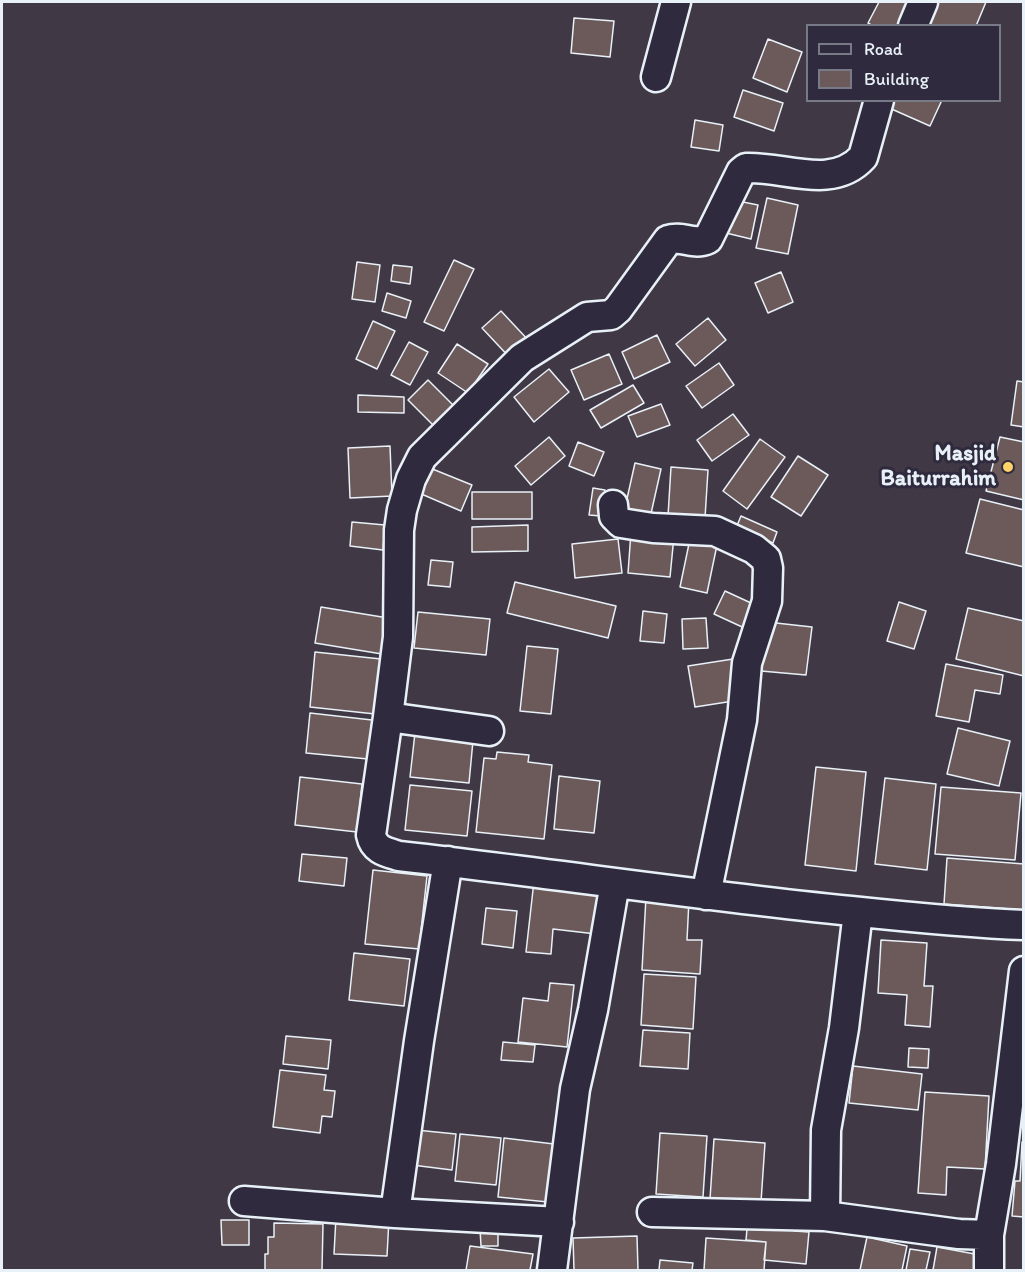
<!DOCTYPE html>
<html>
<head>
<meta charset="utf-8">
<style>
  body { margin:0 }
  #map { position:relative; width:1025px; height:1272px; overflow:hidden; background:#413845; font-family:Itim,sans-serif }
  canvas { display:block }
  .frame { position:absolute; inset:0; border:3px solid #e8f1f8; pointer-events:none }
  .legend { position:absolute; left:806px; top:24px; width:195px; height:78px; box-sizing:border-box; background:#2f2a3d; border:2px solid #797a88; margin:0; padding:8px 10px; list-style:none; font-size:18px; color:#e8f1f8 }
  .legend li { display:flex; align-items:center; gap:12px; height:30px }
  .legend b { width:30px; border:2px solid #797a88 }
</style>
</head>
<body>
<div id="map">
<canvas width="1025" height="1272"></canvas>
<div class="frame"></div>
<ul class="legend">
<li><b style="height:8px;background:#2f2a3d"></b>Road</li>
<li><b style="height:16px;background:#6c5959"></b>Building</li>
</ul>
</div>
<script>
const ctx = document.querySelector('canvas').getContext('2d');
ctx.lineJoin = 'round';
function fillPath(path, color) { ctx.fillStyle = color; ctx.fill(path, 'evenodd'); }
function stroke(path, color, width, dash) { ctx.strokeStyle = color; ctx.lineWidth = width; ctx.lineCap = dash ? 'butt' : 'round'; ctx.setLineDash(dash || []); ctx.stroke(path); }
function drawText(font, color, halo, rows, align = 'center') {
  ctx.font = font + ' Itim,sans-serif'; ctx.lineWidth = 6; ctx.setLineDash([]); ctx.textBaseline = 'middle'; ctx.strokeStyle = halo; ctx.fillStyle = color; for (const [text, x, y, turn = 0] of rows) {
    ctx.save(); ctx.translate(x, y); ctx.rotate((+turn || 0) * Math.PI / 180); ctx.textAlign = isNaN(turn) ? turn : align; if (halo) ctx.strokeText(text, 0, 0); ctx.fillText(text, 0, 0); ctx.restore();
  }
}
const building = new Path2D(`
  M 879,2 L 911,2 L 905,26 L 873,26 L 868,23 Z
  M 934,2 L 986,2 L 976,26 L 923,26 Z
  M 574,18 L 614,21 L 610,57 L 571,53 Z
  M 768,39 L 802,52 L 787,92 L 753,78 Z
  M 743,90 L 783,103 L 774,131 L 734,117 Z
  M 890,100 L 942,100 L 930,126 L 887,107 Z
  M 695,120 L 723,125 L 719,151 L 691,147 Z
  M 767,198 L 798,205 L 788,254 L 756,248 Z
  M 733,200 L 758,205 L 751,239 L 726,233 Z
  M 454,260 L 474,269 L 444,331 L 424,322 Z
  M 357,262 L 380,265 L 375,302 L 352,299 Z
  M 393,265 L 412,267 L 410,284 L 391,281 Z
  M 781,272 L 793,302 L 768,313 L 755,283 Z
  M 387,293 L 411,301 L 406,318 L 382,311 Z
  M 501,311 L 530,342 L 512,360 L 482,328 Z
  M 708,318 L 726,340 L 695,366 L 676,344 Z
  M 373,321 L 395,331 L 377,369 L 356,359 Z
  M 657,335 L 670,362 L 634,379 L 622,352 Z
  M 409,342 L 428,352 L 410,385 L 391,375 Z
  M 457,344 L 488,364 L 468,393 L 438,373 Z
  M 609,354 L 622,384 L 584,400 L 571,370 Z
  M 719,363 L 734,385 L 702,408 L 686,386 Z
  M 549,369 L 569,392 L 534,422 L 514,397 Z
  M 428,380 L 462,414 L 442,434 L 408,400 Z
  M 1017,381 L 1024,382 L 1024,427 L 1011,425 Z
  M 633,385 L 644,403 L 601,428 L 590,410 Z
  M 358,395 L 404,397 L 404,413 L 358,412 Z
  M 661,404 L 670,425 L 637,437 L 628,416 Z
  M 733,414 L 749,435 L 712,461 L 697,440 Z
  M 549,437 L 565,456 L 531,485 L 515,466 Z
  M 1000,437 L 1024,442 L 1024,500 L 986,491 Z
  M 760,439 L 785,457 L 747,509 L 723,491 Z
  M 578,442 L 604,452 L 594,476 L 569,466 Z
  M 390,446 L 392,496 L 350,498 L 348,448 Z
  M 798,456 L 828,475 L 801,516 L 771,497 Z
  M 635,463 L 661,469 L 650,518 L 624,512 Z
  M 671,467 L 708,470 L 705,518 L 668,516 Z
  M 430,468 L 472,485 L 461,511 L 419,493 Z
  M 593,488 L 605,490 L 601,516 L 589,515 Z
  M 472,492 L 532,492 L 532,519 L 472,519 Z
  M 980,499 L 1024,510 L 1024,567 L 966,553 Z
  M 741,516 L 777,532 L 773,543 L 736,528 Z
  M 352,522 L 385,525 L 383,550 L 350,546 Z
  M 528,525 L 528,551 L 472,552 L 472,527 Z
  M 631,532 L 674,536 L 670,577 L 628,573 Z
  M 618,539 L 622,573 L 575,578 L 572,544 Z
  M 690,539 L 717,545 L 707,593 L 680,587 Z
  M 431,560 L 453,562 L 450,587 L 428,585 Z
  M 515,582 L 616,606 L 608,638 L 507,613 Z
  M 725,591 L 764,609 L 753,632 L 714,614 Z
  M 899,602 L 926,611 L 914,649 L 887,641 Z
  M 321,607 L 388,618 L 382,654 L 315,643 Z
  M 968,608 L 1024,621 L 1024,676 L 956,659 Z
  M 643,611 L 667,614 L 664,643 L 640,641 Z
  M 418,612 L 490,619 L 486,655 L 414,648 Z
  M 706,618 L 708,648 L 683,649 L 682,619 Z
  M 767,622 L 812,627 L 806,675 L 761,671 Z
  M 527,646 L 558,649 L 551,714 L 520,711 Z
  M 315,652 L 381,659 L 375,714 L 310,707 Z
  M 733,659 L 740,700 L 695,707 L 688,666 Z
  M 946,664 L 1003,675 L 1000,694 L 975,690 L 969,722 L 936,716 Z
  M 310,713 L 372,720 L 368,759 L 306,753 Z
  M 416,724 L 474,730 L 469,783 L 410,777 Z
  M 958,728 L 1010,741 L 999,786 L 947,774 Z
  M 497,752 L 529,755 L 528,762 L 552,765 L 544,839 L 476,832 L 484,758 L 496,759 Z
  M 816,767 L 866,772 L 856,871 L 805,865 Z
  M 559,776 L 600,781 L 594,833 L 554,829 Z
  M 300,777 L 362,784 L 357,832 L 295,825 Z
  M 885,778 L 936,784 L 927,870 L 875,864 Z
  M 410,785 L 472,791 L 467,836 L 405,830 Z
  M 941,787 L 1021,793 L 1015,860 L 935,854 Z
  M 302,854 L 347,858 L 344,886 L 299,881 Z
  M 947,858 L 1024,864 L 1023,910 L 944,904 Z
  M 373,870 L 427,876 L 419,949 L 365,944 Z
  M 534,881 L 600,892 L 596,934 L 553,929 L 551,954 L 526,952 Z
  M 646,897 L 689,900 L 687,940 L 702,940 L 700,974 L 642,970 Z
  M 486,908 L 517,911 L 513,948 L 482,944 Z
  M 881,940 L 927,943 L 924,986 L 933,986 L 930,1027 L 905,1025 L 907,995 L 878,993 Z
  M 354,953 L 410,959 L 404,1006 L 349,1000 Z
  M 644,974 L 696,977 L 693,1029 L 641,1025 Z
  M 550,983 L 574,985 L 567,1047 L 518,1042 L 523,998 L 548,1001 Z
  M 643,1030 L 690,1033 L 688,1069 L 640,1066 Z
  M 286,1036 L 331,1040 L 328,1069 L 283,1064 Z
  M 503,1042 L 535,1045 L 533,1062 L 501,1060 Z
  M 909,1048 L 929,1049 L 928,1068 L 908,1067 Z
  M 853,1066 L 922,1074 L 918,1110 L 849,1103 Z
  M 280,1070 L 326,1075 L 324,1090 L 335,1091 L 332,1117 L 322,1116 L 320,1133 L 273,1127 Z
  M 925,1092 L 989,1096 L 985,1169 L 947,1167 L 946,1195 L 918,1193 Z
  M 416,1130 L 456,1134 L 452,1170 L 412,1165 Z
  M 660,1133 L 707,1136 L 703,1197 L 656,1194 Z
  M 460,1134 L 501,1138 L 496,1185 L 455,1181 Z
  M 504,1138 L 554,1144 L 548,1202 L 498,1197 Z
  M 714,1139 L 765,1143 L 761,1202 L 710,1199 Z
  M 1022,1142 L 1024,1142 L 1024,1217 L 1012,1216 L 1015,1181 L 1020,1181 Z
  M 336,1217 L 389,1219 L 387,1256 L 334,1254 Z
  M 748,1218 L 795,1222 L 794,1231 L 809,1232 L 806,1264 L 764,1260 L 766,1242 L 746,1240 Z
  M 221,1220 L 249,1220 L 249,1245 L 222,1245 Z
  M 274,1223 L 323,1224 L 322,1270 L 265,1270 L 265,1254 L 268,1254 L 268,1237 L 274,1237 Z
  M 480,1229 L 498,1229 L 498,1246 L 481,1246 Z
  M 637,1236 L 638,1270 L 574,1270 L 573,1238 Z
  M 867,1237 L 907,1246 L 902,1270 L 860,1270 Z
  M 706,1238 L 766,1242 L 764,1270 L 704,1270 Z
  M 470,1246 L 533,1254 L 530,1270 L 466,1270 Z
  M 937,1247 L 980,1255 L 977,1270 L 933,1270 Z
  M 910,1249 L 930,1252 L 926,1270 L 906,1270 Z
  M 660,1260 L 693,1263 L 692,1270 L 659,1270 Z`);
fillPath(building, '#6c5959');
stroke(building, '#e8f1f8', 1.5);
const minor = new Path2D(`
  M 913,26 L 923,2
  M 656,77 L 676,2
  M 613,505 L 614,516 L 621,523 L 653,528 L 715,531 L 754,549 L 766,559 L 768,568 L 767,601 L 747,663 L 742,720 L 706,895
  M 388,717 L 398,637 L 399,530 L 402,510 L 411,479 L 422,457 L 522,358 L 587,317 L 611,315 L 618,309 L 668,240 C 683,235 693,246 708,239 L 741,172 L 746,168 C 784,166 832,191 863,157 L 879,100
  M 489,731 L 388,717 L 371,835 C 374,850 386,852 399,856 C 550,873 700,896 851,911 C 908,917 966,923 1024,925
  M 244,1201 L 395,1213 L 559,1222
  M 652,1212 L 825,1216 L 959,1234 L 989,1235
  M 395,1213 L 419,1041 L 448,861
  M 825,1216 L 826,1130 L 844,1028 L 858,912
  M 552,1270 L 575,1089 L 593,1010 L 615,883
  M 989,1270 L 989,1235 L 1001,1164 L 1024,971`);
stroke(minor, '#e8f1f8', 33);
stroke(minor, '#2f2a3d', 28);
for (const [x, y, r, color] of [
  [1008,467,6,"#ffd166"]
]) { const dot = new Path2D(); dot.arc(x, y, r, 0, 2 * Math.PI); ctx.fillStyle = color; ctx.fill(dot); stroke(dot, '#2f2a3d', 2); }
drawText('bold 22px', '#e8f1f8', '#2f2a3d', [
  ["Masjid",996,454],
  ["Baiturrahim",996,479]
], 'right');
</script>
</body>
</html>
